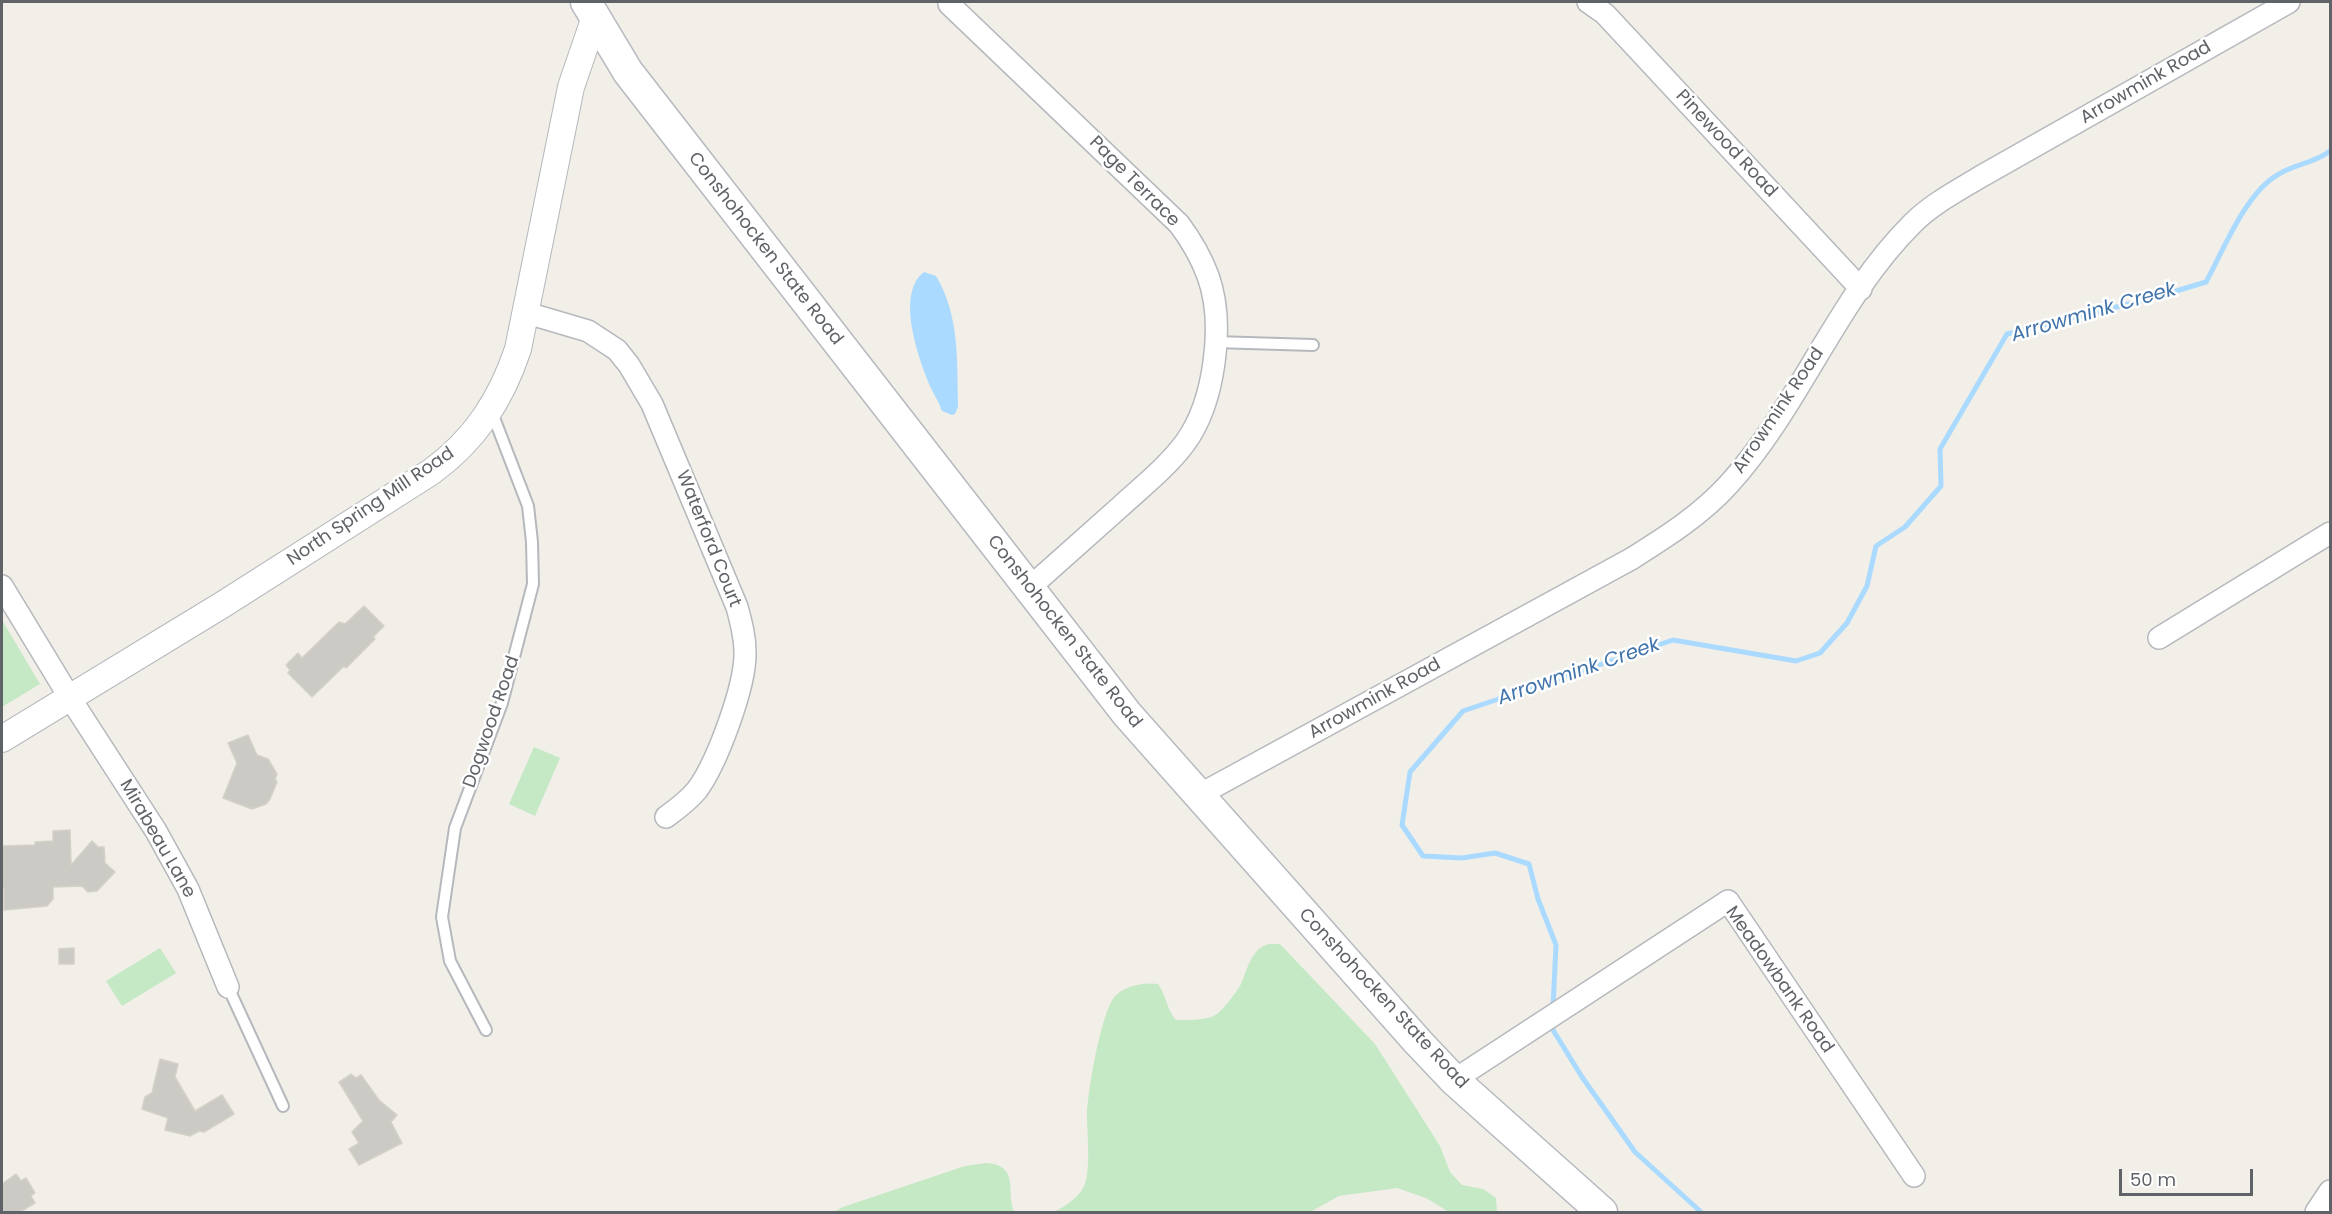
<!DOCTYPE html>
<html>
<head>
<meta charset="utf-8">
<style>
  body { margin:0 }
  #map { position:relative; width:2332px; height:1214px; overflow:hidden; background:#f1efe8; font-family:Poppins,sans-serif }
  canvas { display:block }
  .frame { position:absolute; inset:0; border:3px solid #5f6368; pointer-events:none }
  .scale { position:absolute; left:2119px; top:1169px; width:134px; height:27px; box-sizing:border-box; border:3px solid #5f6368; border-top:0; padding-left:8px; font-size:18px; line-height:21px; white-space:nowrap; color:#5f6368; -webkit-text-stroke:4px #fff; paint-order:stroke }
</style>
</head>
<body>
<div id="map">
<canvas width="2332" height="1214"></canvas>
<div class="frame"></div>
<div class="scale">50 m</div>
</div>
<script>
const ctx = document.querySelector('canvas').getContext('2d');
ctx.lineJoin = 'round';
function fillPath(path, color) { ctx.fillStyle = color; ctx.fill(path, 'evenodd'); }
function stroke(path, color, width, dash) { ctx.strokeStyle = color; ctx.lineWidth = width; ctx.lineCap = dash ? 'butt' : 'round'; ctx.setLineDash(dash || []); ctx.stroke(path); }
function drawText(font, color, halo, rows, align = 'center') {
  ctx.font = font + ' Poppins,sans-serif'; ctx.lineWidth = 5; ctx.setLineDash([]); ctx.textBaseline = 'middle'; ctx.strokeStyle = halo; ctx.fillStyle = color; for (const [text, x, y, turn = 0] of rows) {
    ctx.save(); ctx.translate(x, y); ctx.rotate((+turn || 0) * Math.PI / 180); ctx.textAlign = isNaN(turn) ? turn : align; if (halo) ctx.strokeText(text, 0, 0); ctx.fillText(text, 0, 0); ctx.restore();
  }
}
fillPath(new Path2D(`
  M 2,620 L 40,684 L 2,707 Z
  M 534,747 L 560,758 L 535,816 L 509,804 Z
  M 1269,944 L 1280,944 L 1375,1044 L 1440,1146 L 1450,1172 L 1462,1185 L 1483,1189 L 1496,1198 L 1497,1212 L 1449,1212 L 1426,1198 L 1397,1188 L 1339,1196 L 1310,1212 L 1053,1212 C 1062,1209 1077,1198 1082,1190 C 1092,1176 1087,1134 1087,1117 C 1087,1094 1101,1012 1115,996 C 1126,985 1145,982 1158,984 C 1167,996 1166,1009 1176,1020 C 1188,1020 1207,1021 1217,1014 C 1223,1010 1238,990 1241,984 C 1247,971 1251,948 1269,944 Z
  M 160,948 L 176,973 L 122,1006 L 106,981 Z
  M 986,1163 C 1020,1165 1006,1192 1014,1212 L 833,1212 L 843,1207 L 965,1166 Z`), '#c5e8c5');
fillPath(new Path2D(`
  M 924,272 L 936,276 C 960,316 957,362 958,407 L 955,414 L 952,415 L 942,411 C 939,402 934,395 930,386 C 919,359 895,294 924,272 Z`), '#aadaff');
stroke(new Path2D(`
  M 1553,1007 L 1556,945 L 1538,899 L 1529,864 L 1495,853 L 1462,858 L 1423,856 L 1402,825 L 1410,772 L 1463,711 L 1673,640 L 1796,661 L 1820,653 L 1847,623 L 1867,586 L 1876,546 L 1905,527 L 1941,486 L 1940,449 L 2007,334 L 2153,298 L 2206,282 C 2224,249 2246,192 2279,174 C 2295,164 2315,163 2330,151
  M 1553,1022 L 1553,1030 L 1582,1077 L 1635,1152 L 1701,1212`), '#aadaff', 5);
const building = new Path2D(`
  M 364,606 L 384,626 L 373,637 L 375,639 L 346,668 L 344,666 L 312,697 L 288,673 L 290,670 L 286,665 L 298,653 L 302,658 L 339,622 L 345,624 Z
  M 248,735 L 257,755 L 268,759 L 277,774 L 275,779 L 277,782 L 270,799 L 266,804 L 252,809 L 223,798 L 237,763 L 228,743 Z
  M 70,830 L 71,865 L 92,841 L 98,847 L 104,847 L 105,863 L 115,872 L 97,891 L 88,892 L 82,886 L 53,887 L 53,899 L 47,906 L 4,910 L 4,888 L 2,889 L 2,846 L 35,845 L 35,842 L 53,841 L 53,831 Z
  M 74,948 L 74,964 L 59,964 L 59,949 Z
  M 160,1059 L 178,1064 L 175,1077 L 195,1111 L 222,1095 L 234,1114 L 204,1132 L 199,1131 L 190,1136 L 165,1130 L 168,1118 L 142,1109 L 145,1097 L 152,1093 Z
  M 351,1074 L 356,1078 L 361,1075 L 379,1100 L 397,1115 L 391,1122 L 402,1143 L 359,1165 L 349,1149 L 359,1143 L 352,1132 L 363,1121 L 339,1082 Z
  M 16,1174 L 21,1181 L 26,1178 L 35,1193 L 31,1196 L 35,1203 L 20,1212 L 2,1212 L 2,1184 Z`);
fillPath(building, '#cccac5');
stroke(building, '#d6d1c6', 1.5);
const service = new Path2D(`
  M 1215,342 L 1313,345
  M 228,987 L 283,1106
  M 486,1030 L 450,961 L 442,917 L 455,828 L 502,703 L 533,584 L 532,542 L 528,506 L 491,410`);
const minor = new Path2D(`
  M 1588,2 L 1605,14 L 1861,289
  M 949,4 L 1179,224 C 1191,240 1201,257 1208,276 C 1225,323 1215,402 1185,443 C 1167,467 1143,486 1120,507 C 1090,534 1059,561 1028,589
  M 527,313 L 588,331 L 617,350 L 629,365 L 652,404 L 737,607 C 741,622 745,636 745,652 C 746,685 717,763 697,790 C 688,801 677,809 666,817
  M 2,586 L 70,698 L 156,831 L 188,889 L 228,987
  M 2159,638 L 2330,533
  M 1199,795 L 1631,559 C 1666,537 1701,515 1729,484 C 1800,406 1837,298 1913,223 C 1932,204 1957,191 1980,177 L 2289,2
  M 1454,1080 L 1728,901 L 1914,1176
  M 2316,1212 L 2330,1191`);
const tertiary = new Path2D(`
  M 2,739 L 222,605 L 431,472 C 475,440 501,400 518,349 L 571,87 L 595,17`);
const secondary = new Path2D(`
  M 586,2 L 628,72 L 1127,714 L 1418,1042 L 1454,1080 L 1602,1212`);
stroke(service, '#b5b8bc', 14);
stroke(minor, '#b5b8bc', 24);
stroke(tertiary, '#b5b8bc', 28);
stroke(secondary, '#b6babf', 33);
stroke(service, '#fff', 10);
stroke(minor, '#fff', 21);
stroke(tertiary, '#fff', 26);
stroke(secondary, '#fff', 30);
drawText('18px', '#5f6368', '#fff', [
  ["Arrowmink Road",2146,83,-30],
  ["Pinewood Road",1726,144,47],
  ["Page Terrace",1134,182,45],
  ["Conshohocken State Road",765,249,52],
  ["Arrowmink Road",1779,411,-56],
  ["North Spring Mill Road",371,507,-34],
  ["Waterford Court",708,539,68],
  ["Conshohocken State Road",1064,632,52],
  ["Arrowmink Road",1375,699,-29],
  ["Dogwood Road",492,722,-71],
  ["Mirabeau Lane",157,839,60],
  ["Meadowbank Road",1779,980,55],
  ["Conshohocken State Road",1383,999,47]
]);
drawText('italic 20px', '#4174aa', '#fff', [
  ["Arrowmink Creek",2094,313,-16],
  ["Arrowmink Creek",1579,672,-19]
]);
</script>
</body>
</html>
